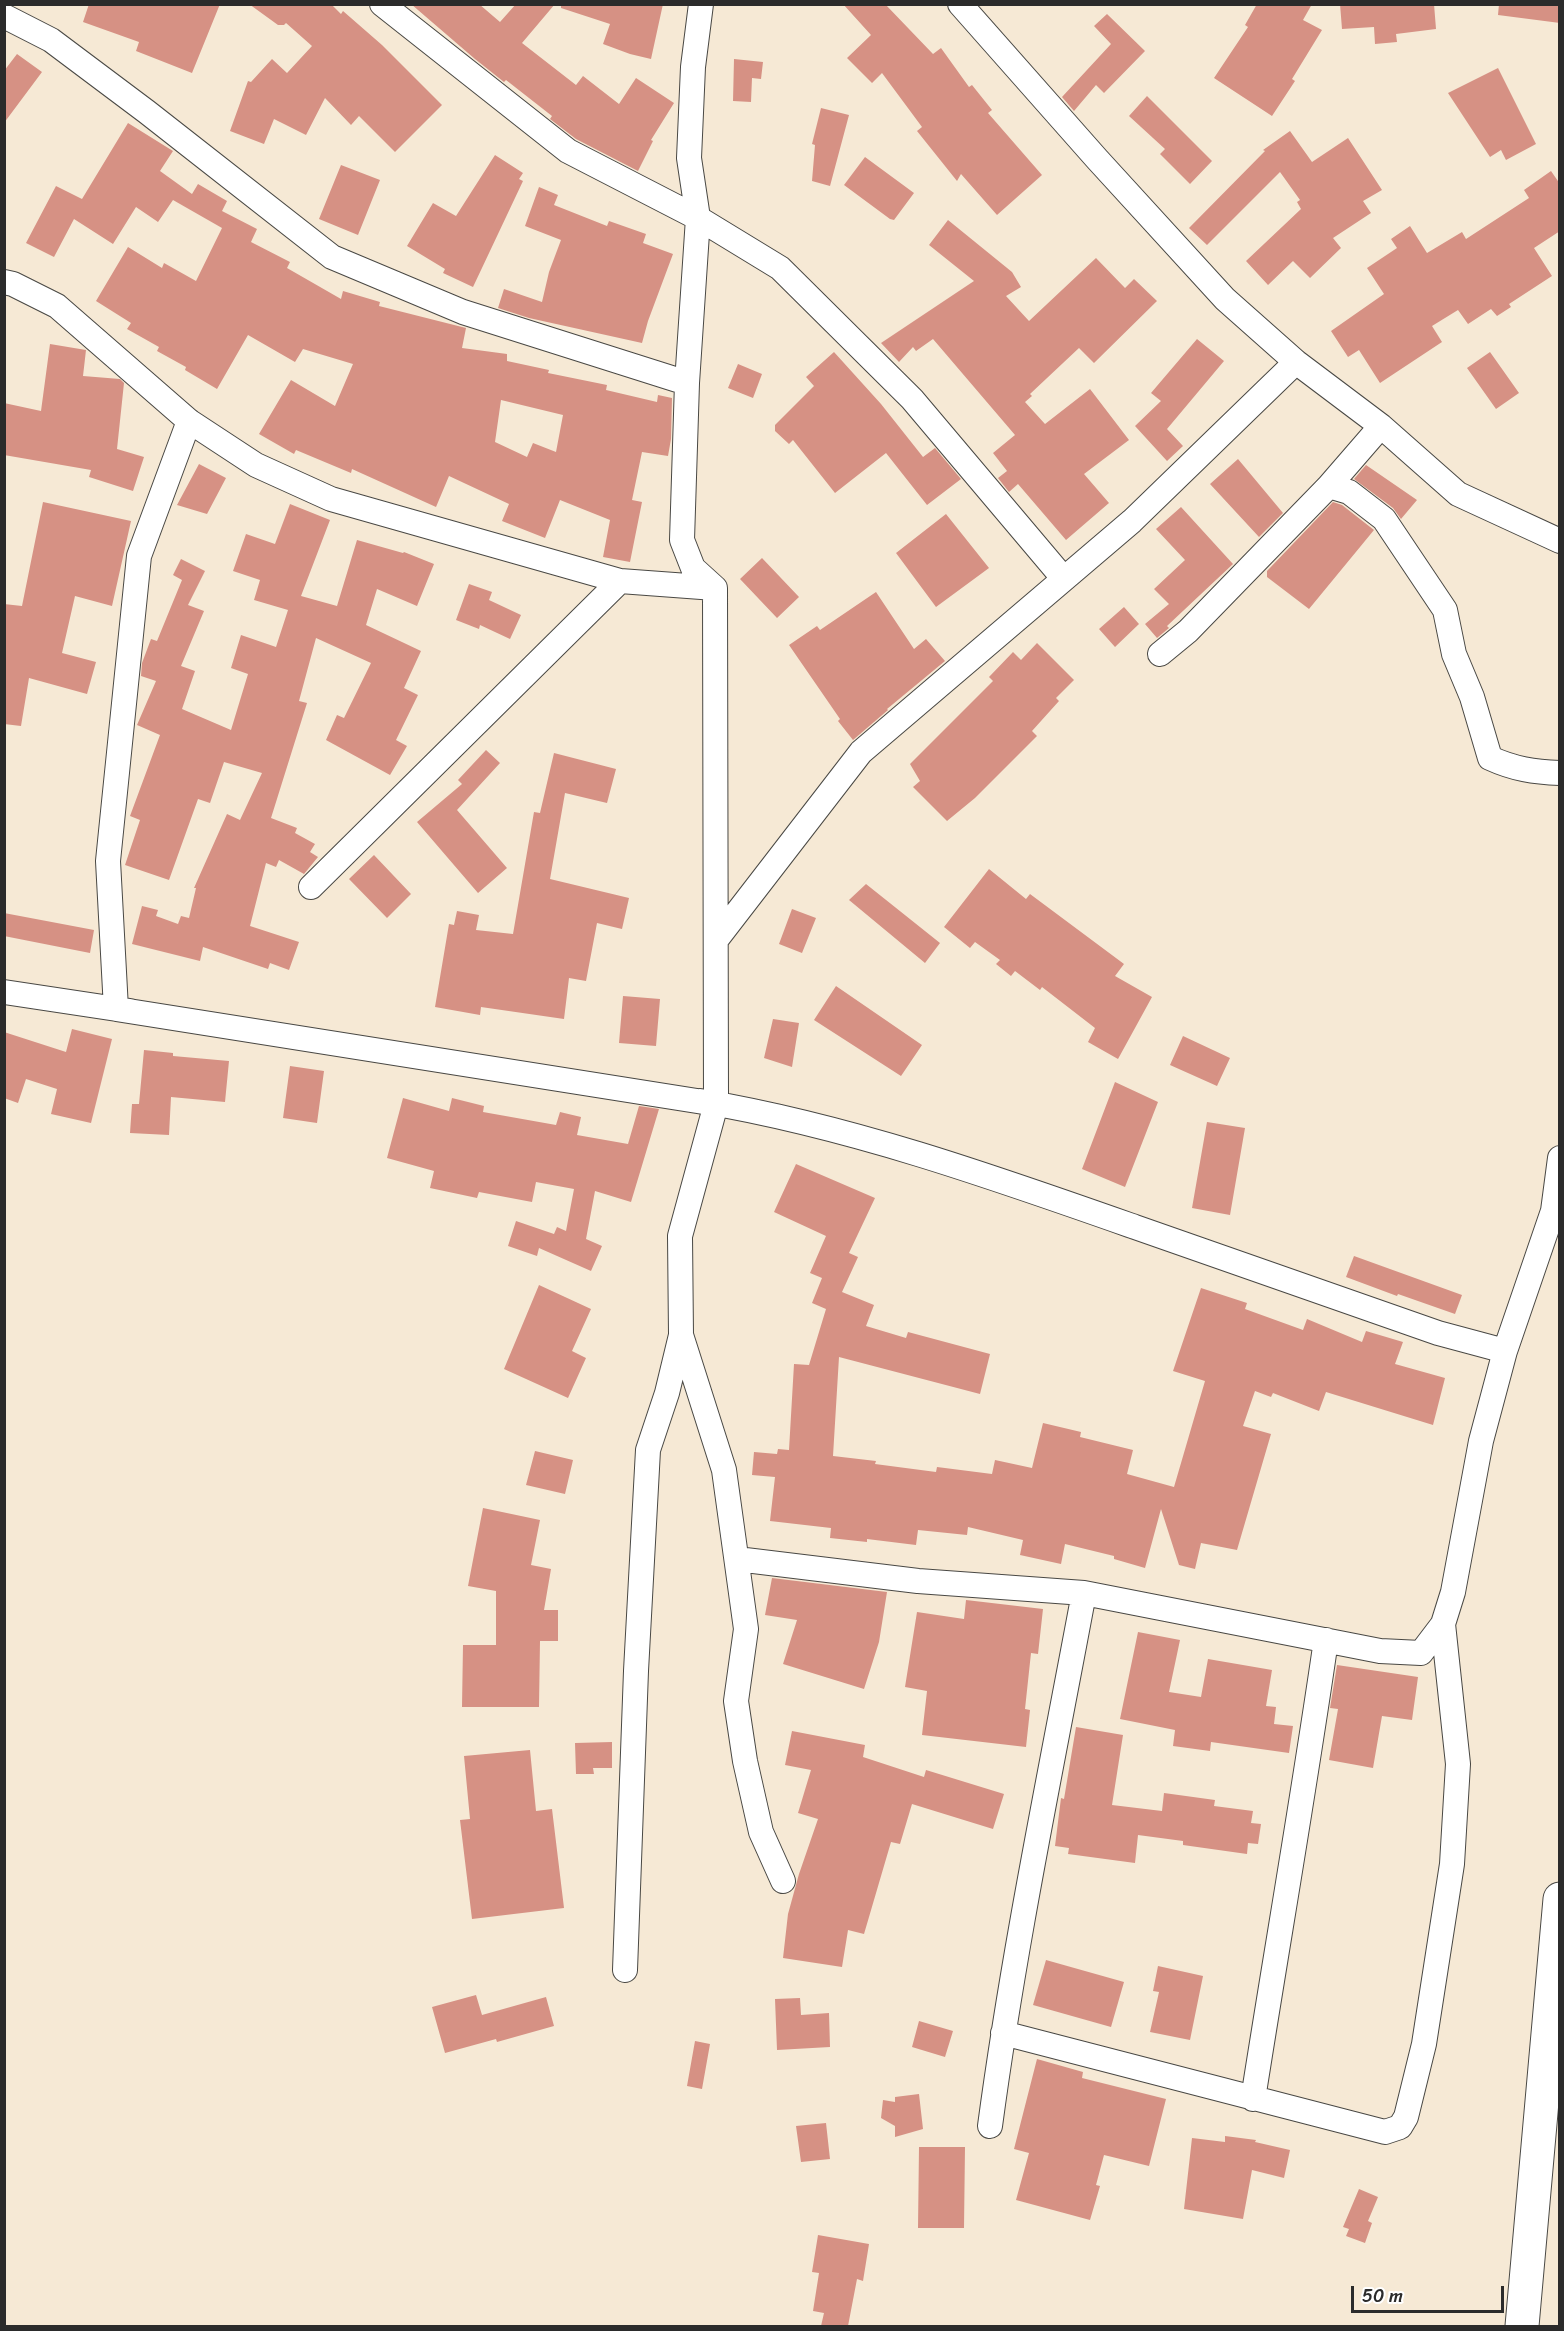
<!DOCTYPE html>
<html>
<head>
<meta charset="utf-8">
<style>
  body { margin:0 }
  #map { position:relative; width:1564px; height:2331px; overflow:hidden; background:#f6e9d5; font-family:Sriracha,sans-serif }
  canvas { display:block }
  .frame { position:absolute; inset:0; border:6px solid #2b2b2b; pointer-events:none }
  .scale { position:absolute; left:1351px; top:2286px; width:153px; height:27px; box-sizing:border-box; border:3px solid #2b2b2b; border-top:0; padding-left:8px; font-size:18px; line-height:21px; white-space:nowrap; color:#2b2b2b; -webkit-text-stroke:4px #fff; paint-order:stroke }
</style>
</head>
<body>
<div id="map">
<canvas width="1564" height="2331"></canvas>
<div class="frame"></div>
<div class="scale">50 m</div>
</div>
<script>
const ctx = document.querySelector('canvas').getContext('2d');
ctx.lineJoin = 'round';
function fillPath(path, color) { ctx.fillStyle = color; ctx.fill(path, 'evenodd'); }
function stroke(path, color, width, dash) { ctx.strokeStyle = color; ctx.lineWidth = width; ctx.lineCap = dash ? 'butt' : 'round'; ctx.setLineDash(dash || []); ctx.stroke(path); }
fillPath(new Path2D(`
  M 89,4 L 220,4 L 192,73 L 136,51 L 139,42 L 83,22 Z
  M 249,4 L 331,4 L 341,14 L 343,11 L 382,45 L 442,105 L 395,152 L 359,116 L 351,125 L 325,98 L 306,135 L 274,119 L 264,144 L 230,131 L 248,81 L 251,82 L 272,59 L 287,73 L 312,46 L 286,23 L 284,25 L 278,25 Z
  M 411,4 L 479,4 L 500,22 L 516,4 L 555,4 L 522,43 L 576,85 L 583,76 L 619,104 L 636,78 L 674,103 L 651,140 L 653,141 L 638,171 L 576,139 L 550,119 L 552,116 L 506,80 L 504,82 L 475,59 Z
  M 561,4 L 663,4 L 651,59 L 630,54 L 603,44 L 610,24 L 561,8 Z
  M 843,4 L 885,4 L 933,54 L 941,48 L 969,87 L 972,85 L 992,110 L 988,113 L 1042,175 L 997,215 L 961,174 L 957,181 L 917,131 L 922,127 L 882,73 L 872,83 L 847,58 L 871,35 Z
  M 1257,4 L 1312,4 L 1303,20 L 1322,30 L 1292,79 L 1295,81 L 1272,116 L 1214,78 L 1248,27 L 1245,25 Z
  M 1340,4 L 1434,4 L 1436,29 L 1396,34 L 1397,42 L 1375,44 L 1374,27 L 1342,29 Z
  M 1499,4 L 1560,4 L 1560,23 L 1498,15 Z
  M 1107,14 L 1145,51 L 1104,93 L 1096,85 L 1074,111 L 1062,97 L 1111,44 L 1094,26 Z
  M 17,54 L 42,72 L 4,123 L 4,71 Z
  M 734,59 L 763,62 L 761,79 L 752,78 L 751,102 L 733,101 Z
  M 1498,68 L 1536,144 L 1506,160 L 1501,150 L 1490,157 L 1448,93 Z
  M 1147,96 L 1212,161 L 1190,184 L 1160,154 L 1165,149 L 1129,116 Z
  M 821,108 L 849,115 L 830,186 L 812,181 L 815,145 L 812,144 Z
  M 128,123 L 173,151 L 160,171 L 192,194 L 198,184 L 227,201 L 222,211 L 257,229 L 251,242 L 290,262 L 287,268 L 341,299 L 343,291 L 380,302 L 379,306 L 466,328 L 462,348 L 507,354 L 507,361 L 549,370 L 548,373 L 607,385 L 606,390 L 657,402 L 658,395 L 672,398 L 671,439 L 668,456 L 642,452 L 632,500 L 642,502 L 630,562 L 603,557 L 610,520 L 560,500 L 545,538 L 502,521 L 509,504 L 449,476 L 436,507 L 352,469 L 351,473 L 296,450 L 294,454 L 259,434 L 291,380 L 335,406 L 353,364 L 303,349 L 295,362 L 248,335 L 217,389 L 185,370 L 186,367 L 157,351 L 159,347 L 127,329 L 131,323 L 96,301 L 128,247 L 162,268 L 164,263 L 196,281 L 222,228 L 173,200 L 158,222 L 136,207 L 113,244 L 74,219 L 54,257 L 26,243 L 56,186 L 82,199 ZM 501,400 L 563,415 L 556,452 L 533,443 L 527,457 L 495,442 Z
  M 1290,131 L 1312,162 L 1348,138 L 1382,190 L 1363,201 L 1371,213 L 1333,238 L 1341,248 L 1310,278 L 1293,261 L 1268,285 L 1246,261 L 1301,209 L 1297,202 L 1300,200 L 1280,172 L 1207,245 L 1189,228 L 1265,151 L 1263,150 Z
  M 495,155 L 523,173 L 519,179 L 523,181 L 473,287 L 443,273 L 445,269 L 407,246 L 433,203 L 456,216 Z
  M 865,157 L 914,193 L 894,220 L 890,219 L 844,185 Z
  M 341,165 L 380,180 L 358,235 L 319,219 Z
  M 1551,171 L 1560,184 L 1560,231 L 1534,248 L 1552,276 L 1509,304 L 1511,307 L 1497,316 L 1491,309 L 1468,324 L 1458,310 L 1432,326 L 1442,342 L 1380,383 L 1359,350 L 1348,357 L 1331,331 L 1384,294 L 1367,268 L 1397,248 L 1391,239 L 1410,226 L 1427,253 L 1462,232 L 1466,239 L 1529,198 L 1524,190 Z
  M 539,187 L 558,195 L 554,205 L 607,226 L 609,221 L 646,234 L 643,243 L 673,254 L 648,321 L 642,343 L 529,318 L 498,308 L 504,289 L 542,302 L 549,272 L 561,240 L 525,226 Z
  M 948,220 L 1012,272 L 1021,287 L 1006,296 L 1029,321 L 1096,258 L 1125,288 L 1134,279 L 1157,301 L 1094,363 L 1079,348 L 1030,394 L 1032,396 L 1025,402 L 1045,424 L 1090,389 L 1129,440 L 1084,474 L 1109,503 L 1066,540 L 1018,484 L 1009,492 L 998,478 L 1007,471 L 993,453 L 1015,435 L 933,339 L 916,351 L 913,347 L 899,362 L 881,343 L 974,281 L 929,245 Z
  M 1197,339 L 1224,361 L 1167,429 L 1183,446 L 1167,461 L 1135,426 L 1161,401 L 1151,393 Z
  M 50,344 L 86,350 L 83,376 L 120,379 L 124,383 L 117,449 L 144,457 L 133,491 L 89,477 L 91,470 L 4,455 L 4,403 L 41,411 Z
  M 834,352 L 881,404 L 923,457 L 935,448 L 961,479 L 927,505 L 886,453 L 835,493 L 793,440 L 789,444 L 775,431 L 775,425 L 814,386 L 806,377 Z
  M 1490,352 L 1519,393 L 1496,409 L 1467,368 Z
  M 738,364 L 762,374 L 753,398 L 728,388 Z
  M 1238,459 L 1283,513 L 1259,537 L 1210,484 Z
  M 199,464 L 226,478 L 207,514 L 177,505 Z
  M 1366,465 L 1417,500 L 1401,519 L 1393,508 L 1354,479 Z
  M 43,502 L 131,521 L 112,606 L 75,596 L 62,653 L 96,662 L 87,694 L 29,678 L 21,726 L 4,724 L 4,604 L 22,606 Z
  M 1333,502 L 1342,505 L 1374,530 L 1309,609 L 1267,577 L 1267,571 Z
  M 290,504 L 330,520 L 301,596 L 337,606 L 357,540 L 403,553 L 404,552 L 434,564 L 417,606 L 377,589 L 366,625 L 421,651 L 404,688 L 418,695 L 396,740 L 407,746 L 390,775 L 326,740 L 337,715 L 344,718 L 371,663 L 316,638 L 299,701 L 307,703 L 271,818 L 297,828 L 295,833 L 315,844 L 310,852 L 318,857 L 304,874 L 279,860 L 276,867 L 266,863 L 250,926 L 299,942 L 289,970 L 270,963 L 268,969 L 203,947 L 200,961 L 132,944 L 142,906 L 158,910 L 156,916 L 178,924 L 181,916 L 189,918 L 196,888 L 194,888 L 227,814 L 240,820 L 262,773 L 224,762 L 210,803 L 198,799 L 169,880 L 125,865 L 140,820 L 130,816 L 160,735 L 137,725 L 156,681 L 141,676 L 142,663 L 151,639 L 157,641 L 182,580 L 173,575 L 181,559 L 205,571 L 188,605 L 204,611 L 181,666 L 195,671 L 182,709 L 231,730 L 248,674 L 231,668 L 241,635 L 276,647 L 288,610 L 254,600 L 260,580 L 233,571 L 246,534 L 275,544 Z
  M 1181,507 L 1233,564 L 1167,626 L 1169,628 L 1157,638 L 1145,624 L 1169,604 L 1154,589 L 1185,560 L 1156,529 Z
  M 946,514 L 989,568 L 936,607 L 896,553 Z
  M 762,558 L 799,597 L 777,618 L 740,579 Z
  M 469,584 L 492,592 L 489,600 L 521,615 L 510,639 L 480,625 L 479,629 L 456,620 Z
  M 876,592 L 914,649 L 926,639 L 945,661 L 887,709 L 888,710 L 853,740 L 838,721 L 840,719 L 789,645 L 817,626 L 820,630 Z
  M 1124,607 L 1139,624 L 1115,647 L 1099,629 Z
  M 1037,643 L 1074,680 L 1056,698 L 1059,701 L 1032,731 L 1037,736 L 975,798 L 947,821 L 913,787 L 920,781 L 910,764 L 993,681 L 989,677 L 1013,652 L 1021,660 Z
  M 486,750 L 500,763 L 457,810 L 507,868 L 478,893 L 417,822 L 462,784 L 458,780 Z
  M 554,753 L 616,769 L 607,803 L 565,793 L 550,879 L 629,898 L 622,929 L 597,923 L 586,981 L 569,978 L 564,1019 L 481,1007 L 480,1015 L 435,1007 L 449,924 L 454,925 L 457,911 L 479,915 L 476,930 L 513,934 L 534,812 L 540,813 Z
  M 374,855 L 411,894 L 387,918 L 349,879 Z
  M 989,869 L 1026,899 L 1030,894 L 1124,964 L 1115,976 L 1152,997 L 1118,1059 L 1088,1042 L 1095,1028 L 1042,987 L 1040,990 L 1015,971 L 1011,976 L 996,964 L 1000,960 L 975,942 L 970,948 L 944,927 Z
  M 866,884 L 940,943 L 925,963 L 849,900 Z
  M 792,909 L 816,918 L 802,953 L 779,944 Z
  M 4,913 L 94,930 L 90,953 L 4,936 Z
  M 836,986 L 922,1045 L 901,1076 L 814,1020 Z
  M 623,996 L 660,999 L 656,1046 L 619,1043 Z
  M 773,1019 L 799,1023 L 792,1067 L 764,1058 Z
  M 72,1029 L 112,1039 L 91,1123 L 51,1114 L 57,1089 L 26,1079 L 18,1103 L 4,1098 L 4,1032 L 66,1052 Z
  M 1183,1036 L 1230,1058 L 1217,1086 L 1170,1065 Z
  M 144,1050 L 173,1053 L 173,1056 L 229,1061 L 225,1102 L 171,1097 L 169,1135 L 130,1133 L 132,1104 L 139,1104 Z
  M 290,1066 L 324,1071 L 317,1123 L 283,1118 Z
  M 1115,1082 L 1158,1102 L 1125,1187 L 1082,1169 Z
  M 403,1098 L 449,1111 L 452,1098 L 484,1106 L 483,1112 L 556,1125 L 560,1112 L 581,1117 L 577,1135 L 628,1144 L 639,1106 L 659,1109 L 631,1202 L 595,1191 L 586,1239 L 602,1246 L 591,1271 L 539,1248 L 537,1256 L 508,1246 L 516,1221 L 554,1234 L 557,1227 L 566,1231 L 574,1189 L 536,1182 L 532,1202 L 479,1192 L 477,1198 L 430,1188 L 434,1171 L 387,1158 Z
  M 1207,1122 L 1245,1128 L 1230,1215 L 1192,1208 Z
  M 796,1164 L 875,1198 L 849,1253 L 858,1257 L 842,1292 L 874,1305 L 866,1326 L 906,1338 L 908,1332 L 990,1354 L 980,1394 L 839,1357 L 833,1456 L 876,1461 L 875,1464 L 936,1472 L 937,1467 L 992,1474 L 995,1460 L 1032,1468 L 1043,1423 L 1081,1432 L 1080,1437 L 1133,1450 L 1127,1474 L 1174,1487 L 1205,1381 L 1173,1371 L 1201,1288 L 1247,1303 L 1245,1309 L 1303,1330 L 1307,1319 L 1362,1342 L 1366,1331 L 1403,1342 L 1395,1364 L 1445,1378 L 1433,1425 L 1326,1392 L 1319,1411 L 1273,1393 L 1271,1397 L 1255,1391 L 1243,1426 L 1271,1434 L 1237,1550 L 1201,1543 L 1195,1569 L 1179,1565 L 1161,1509 L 1145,1568 L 1114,1559 L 1114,1556 L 1065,1544 L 1061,1564 L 1020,1555 L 1023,1540 L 968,1527 L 967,1535 L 918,1530 L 916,1545 L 867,1539 L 867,1542 L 830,1538 L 831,1528 L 770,1521 L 775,1477 L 752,1475 L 754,1452 L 777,1454 L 778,1449 L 789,1450 L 794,1364 L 809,1365 L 826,1309 L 812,1303 L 822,1278 L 810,1273 L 826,1236 L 774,1212 Z
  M 1354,1256 L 1462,1295 L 1455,1314 L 1398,1294 L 1397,1296 L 1346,1277 Z
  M 539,1285 L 591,1309 L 572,1351 L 586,1358 L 568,1398 L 504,1369 Z
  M 535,1451 L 573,1460 L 565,1494 L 526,1485 Z
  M 483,1508 L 540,1520 L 531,1565 L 551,1569 L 544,1610 L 558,1610 L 558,1641 L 540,1641 L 539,1707 L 462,1707 L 463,1645 L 496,1645 L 496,1591 L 468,1586 Z
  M 772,1578 L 887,1592 L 879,1642 L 864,1689 L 783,1664 L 797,1620 L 765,1615 Z
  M 966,1600 L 1043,1609 L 1038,1654 L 1031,1653 L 1025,1709 L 1030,1710 L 1026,1747 L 922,1735 L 927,1691 L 905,1687 L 917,1612 L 964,1619 Z
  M 1138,1632 L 1180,1640 L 1169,1692 L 1201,1697 L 1208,1659 L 1272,1670 L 1266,1706 L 1276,1707 L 1274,1724 L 1293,1726 L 1289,1753 L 1211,1742 L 1210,1751 L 1173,1746 L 1175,1730 L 1120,1719 Z
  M 1337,1665 L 1418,1677 L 1412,1720 L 1382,1716 L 1373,1768 L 1329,1760 L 1338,1709 L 1330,1708 Z
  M 1076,1727 L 1123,1735 L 1112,1805 L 1162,1811 L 1164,1793 L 1215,1800 L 1214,1806 L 1253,1811 L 1251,1823 L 1261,1824 L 1258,1844 L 1248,1843 L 1247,1854 L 1183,1845 L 1183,1841 L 1138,1835 L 1135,1863 L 1068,1854 L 1069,1848 L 1055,1846 L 1061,1798 L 1064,1799 Z
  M 792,1731 L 865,1745 L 863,1757 L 924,1777 L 926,1770 L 1004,1794 L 993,1829 L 912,1804 L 900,1844 L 891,1842 L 864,1934 L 848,1930 L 842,1967 L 783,1958 L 788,1914 L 799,1874 L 818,1819 L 798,1813 L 811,1770 L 785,1765 Z
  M 612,1742 L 612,1768 L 593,1768 L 594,1774 L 576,1774 L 575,1743 Z
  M 530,1750 L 536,1811 L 552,1809 L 564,1908 L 472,1919 L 460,1820 L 470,1819 L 464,1756 Z
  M 1046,1960 L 1124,1982 L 1111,2027 L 1033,2005 Z
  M 1158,1966 L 1203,1976 L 1190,2040 L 1150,2032 L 1159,1992 L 1153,1991 Z
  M 476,1995 L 482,2015 L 546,1997 L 554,2026 L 497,2042 L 496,2039 L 445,2053 L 432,2007 Z
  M 800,1998 L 801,2015 L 829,2013 L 830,2047 L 777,2050 L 775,1999 Z
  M 919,2021 L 953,2031 L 945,2057 L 912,2047 Z
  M 695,2041 L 710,2044 L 702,2089 L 687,2086 Z
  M 1037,2059 L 1083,2072 L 1082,2078 L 1166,2099 L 1149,2166 L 1104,2155 L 1096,2185 L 1100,2186 L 1090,2220 L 1016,2200 L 1029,2153 L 1014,2149 Z
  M 919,2094 L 923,2129 L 895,2137 L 895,2126 L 881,2118 L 883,2100 L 895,2102 L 895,2097 Z
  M 826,2123 L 830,2159 L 801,2162 L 796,2126 Z
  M 1225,2136 L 1256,2140 L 1255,2142 L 1290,2150 L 1284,2178 L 1252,2170 L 1243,2219 L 1184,2209 L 1192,2138 L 1225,2142 Z
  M 919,2147 L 965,2147 L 964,2228 L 918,2228 Z
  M 1359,2189 L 1378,2197 L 1368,2221 L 1372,2223 L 1365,2243 L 1346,2236 L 1349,2229 L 1343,2227 Z
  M 818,2235 L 869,2244 L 863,2281 L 857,2279 L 848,2326 L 821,2326 L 824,2313 L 813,2311 L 819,2273 L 812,2272 Z`), '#d69184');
const street = new Path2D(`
  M 382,4 L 568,151 L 698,218 L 780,268 L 912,399 L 1064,579
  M 960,4 L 1097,159 L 1225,299 L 1296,362 L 1381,426 L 1458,494 L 1560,541
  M 4,16 L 51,40 L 147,112 L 332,257 L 463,312 L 687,383
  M 4,282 L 13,284 L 57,306 L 189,421 L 256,465 L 331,499 L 620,581 L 715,588
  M 189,421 L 139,556 L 108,861 L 116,1009 L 716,1104 L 715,588 L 693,568 L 682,540 L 687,383 L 698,218 L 689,158 L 693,67 L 701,4
  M 1381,426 L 1329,486 L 1349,492 L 1384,519 L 1445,610 L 1454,654 L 1472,697 L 1490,758 C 1514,769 1534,772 1560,773
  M 1160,654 L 1188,631 L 1329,486
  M 311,887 L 620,581
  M 716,940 L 861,752 L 1132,521 L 1296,362
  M 4,992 L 130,1011
  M 700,1101 C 849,1126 993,1177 1135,1227 C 1236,1263 1337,1298 1438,1333 L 1505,1351
  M 681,1335 L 724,1470 L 746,1629 L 736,1701 L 745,1761 L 761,1832 L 783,1881
  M 737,1559 L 918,1581 L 1084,1593 L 1380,1651 L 1421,1653 L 1443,1624 L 1453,1592 L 1481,1441 L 1505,1351 L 1553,1211 L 1560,1158
  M 625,1970 L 636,1671 L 648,1450 L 667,1393 L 681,1335 L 680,1236 L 716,1104
  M 1003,2033 L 1385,2132 L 1400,2127 L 1406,2117 L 1424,2044 L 1452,1864 L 1458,1764 L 1443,1624
  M 1253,2099 C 1277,1946 1304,1793 1326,1640
  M 990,2126 C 1014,1947 1051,1770 1084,1593`);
const highway = new Path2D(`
  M 1522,2326 L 1560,1899`);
stroke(street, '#494844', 26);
stroke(highway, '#494844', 35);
stroke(street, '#fff', 24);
stroke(highway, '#fff', 33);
</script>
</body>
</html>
